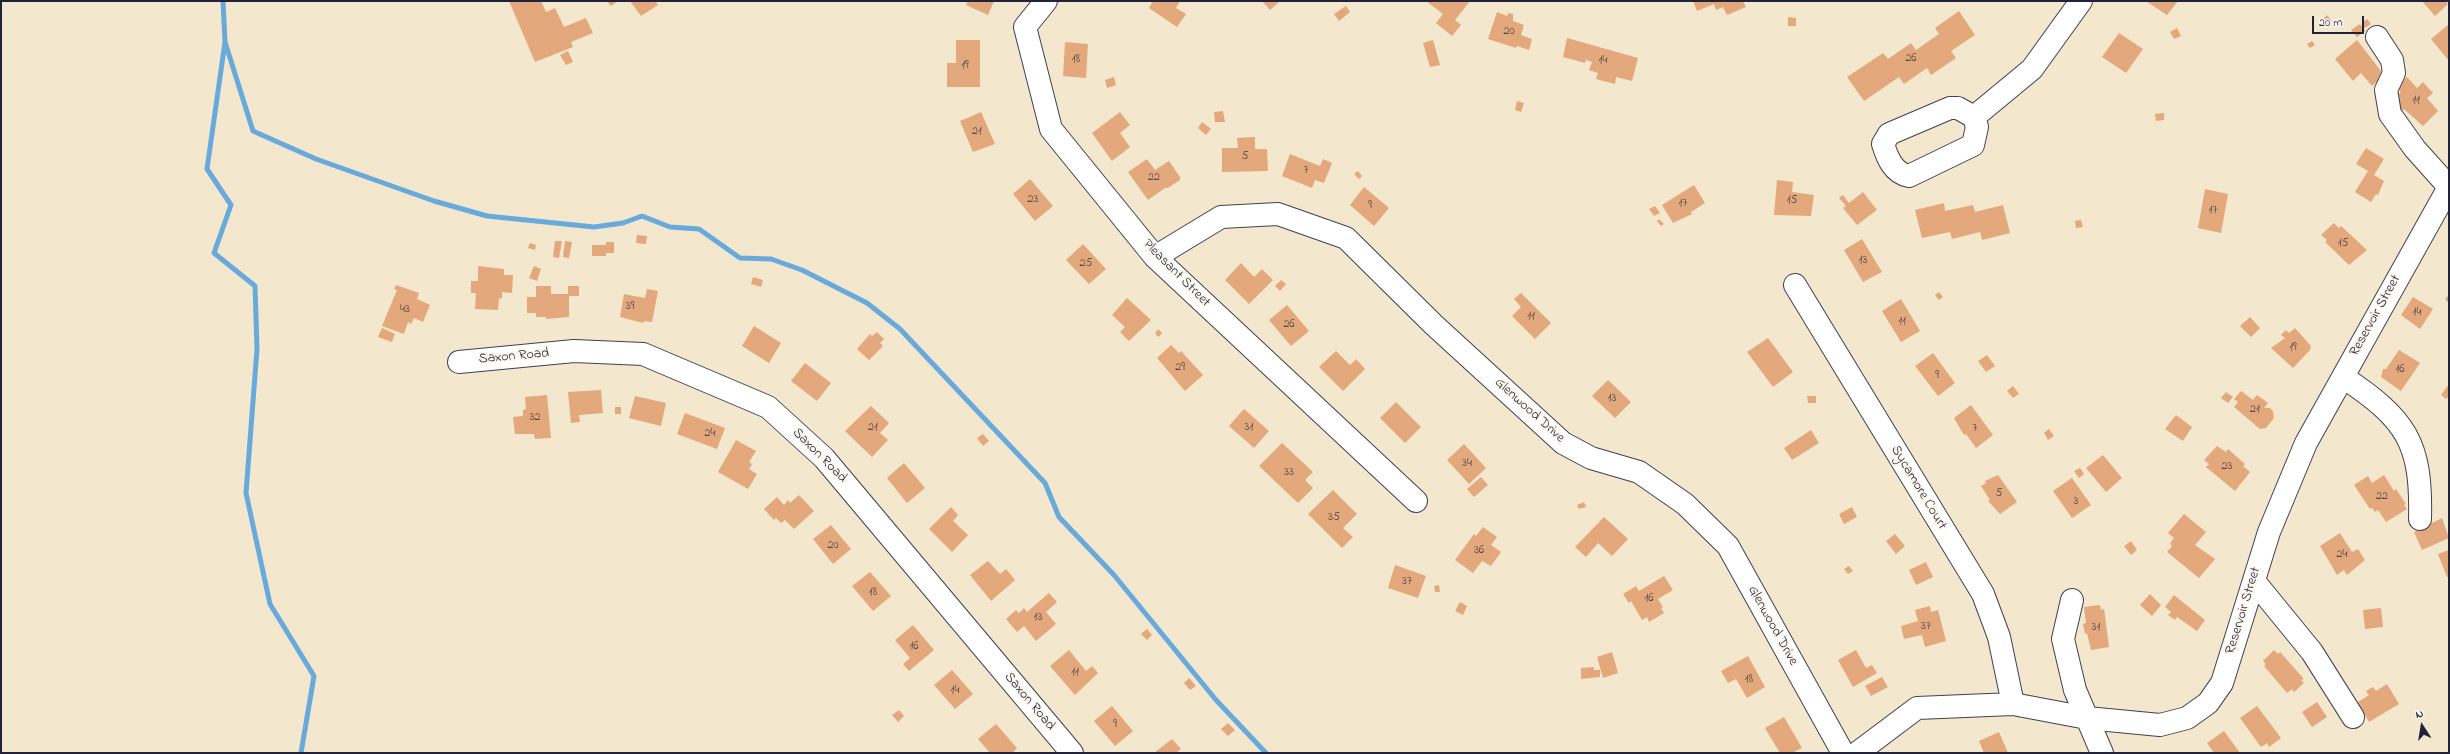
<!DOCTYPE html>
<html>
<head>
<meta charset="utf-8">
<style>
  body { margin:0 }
  #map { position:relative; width:2450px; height:754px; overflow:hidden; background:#f3e7cd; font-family:"Indie Flower",sans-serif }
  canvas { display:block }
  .frame { position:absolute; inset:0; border:2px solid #22223b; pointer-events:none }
  .north { position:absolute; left:2402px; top:706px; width:40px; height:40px; -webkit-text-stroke:3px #fbf7ec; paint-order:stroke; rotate:348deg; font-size:11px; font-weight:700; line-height:16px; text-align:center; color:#22223b }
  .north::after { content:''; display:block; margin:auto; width:14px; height:18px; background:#22223b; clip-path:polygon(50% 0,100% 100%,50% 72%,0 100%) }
  .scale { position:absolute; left:2312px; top:16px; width:52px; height:18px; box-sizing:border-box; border:2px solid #22223b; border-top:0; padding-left:5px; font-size:12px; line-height:14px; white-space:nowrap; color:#22223b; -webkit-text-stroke:3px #fbf7ec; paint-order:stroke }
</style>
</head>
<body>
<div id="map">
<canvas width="2450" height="754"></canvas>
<div class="frame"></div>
<div class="north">N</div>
<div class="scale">20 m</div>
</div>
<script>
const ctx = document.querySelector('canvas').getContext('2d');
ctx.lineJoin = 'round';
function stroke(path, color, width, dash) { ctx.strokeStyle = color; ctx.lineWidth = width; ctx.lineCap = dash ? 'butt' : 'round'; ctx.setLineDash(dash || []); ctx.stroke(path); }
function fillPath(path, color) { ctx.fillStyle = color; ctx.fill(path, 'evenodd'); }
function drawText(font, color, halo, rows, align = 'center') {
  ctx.font = font + ' "Indie Flower",sans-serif'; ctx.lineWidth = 4; ctx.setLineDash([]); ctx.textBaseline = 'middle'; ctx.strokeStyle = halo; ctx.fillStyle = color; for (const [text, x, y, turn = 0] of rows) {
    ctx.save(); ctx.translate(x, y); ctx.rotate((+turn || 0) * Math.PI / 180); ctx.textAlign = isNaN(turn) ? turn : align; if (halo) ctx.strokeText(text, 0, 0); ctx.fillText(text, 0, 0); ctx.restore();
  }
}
stroke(new Path2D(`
  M 223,1 L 225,42 L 207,169 L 231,205 L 214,253 L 255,286 L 257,349 L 246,493 L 270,604 L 314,676 L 301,753
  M 225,42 L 253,131 L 316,159 L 434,201 L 487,216 L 594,227 L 623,223 L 642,216 L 670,227 L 699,229 L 740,258 L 771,259 L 802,270 L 867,303 L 900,329 L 1045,483 L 1059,517 L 1114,575 L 1216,700 L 1266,753`), '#69aadc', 5);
fillPath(new Path2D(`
  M 509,1 L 541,1 L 546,12 L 555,8 L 564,27 L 586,18 L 593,33 L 571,42 L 573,47 L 535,62 Z
  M 607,1 L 618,1 L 611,6 Z
  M 630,1 L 655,1 L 658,5 L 641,16 Z
  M 968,1 L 994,1 L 988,15 L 966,5 Z
  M 1153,1 L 1180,1 L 1176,8 L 1186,14 L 1177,27 L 1149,8 Z
  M 1262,1 L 1280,1 L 1270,10 Z
  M 1426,1 L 1470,1 L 1455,20 L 1461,25 L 1452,36 L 1436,23 L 1443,14 Z
  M 1693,1 L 1743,1 L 1746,7 L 1727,15 L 1723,7 L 1716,10 L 1714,4 L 1697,11 Z
  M 2146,1 L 2178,1 L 2167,15 Z
  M 2422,1 L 2445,1 L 2448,4 L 2435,16 Z
  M 1346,6 L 1350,12 L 1339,21 L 1334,14 Z
  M 1959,11 L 1975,35 L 1951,51 L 1956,58 L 1931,75 L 1927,68 L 1904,84 L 1899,77 L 1864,101 L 1847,77 L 1883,53 L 1888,59 L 1911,43 L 1916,50 L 1939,34 L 1935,28 Z
  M 1497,12 L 1507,16 L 1508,13 L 1513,14 L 1513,21 L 1524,25 L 1521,35 L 1532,39 L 1529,50 L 1517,46 L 1516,48 L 1488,39 Z
  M 2327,15 L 2332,21 L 2328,25 L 2322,20 Z
  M 1788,17 L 1796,18 L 1796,26 L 1788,26 Z
  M 2367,19 L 2371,24 L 2365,28 L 2362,23 Z
  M 2360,24 L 2365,31 L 2357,37 L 2351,30 Z
  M 2448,25 L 2449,26 L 2449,61 L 2431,39 Z
  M 2177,28 L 2181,36 L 2174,39 L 2170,32 Z
  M 2119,33 L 2143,49 L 2126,73 L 2102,57 Z
  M 1567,38 L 1638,58 L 1632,81 L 1616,77 L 1615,84 L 1596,79 L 1598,73 L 1589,70 L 1592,62 L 1586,60 L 1585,63 L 1563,57 Z
  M 956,40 L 980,40 L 980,87 L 947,87 L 947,63 L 956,63 Z
  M 1433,40 L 1440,65 L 1430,67 L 1423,43 Z
  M 2357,40 L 2384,75 L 2372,86 L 2361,73 L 2353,81 L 2335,59 Z
  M 2312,41 L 2315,45 L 2310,48 L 2307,44 Z
  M 1065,42 L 1088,44 L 1086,78 L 1063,76 Z
  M 568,51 L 573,62 L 566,65 L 560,55 Z
  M 1114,77 L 1116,85 L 1107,88 L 1105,80 Z
  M 2407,77 L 2417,88 L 2423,82 L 2433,93 L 2427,98 L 2438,111 L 2423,126 L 2404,109 L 2401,113 L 2394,98 L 2401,92 L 2396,87 Z
  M 1517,101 L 1524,103 L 1521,112 L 1515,110 Z
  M 1223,111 L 1225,122 L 1215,122 L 1214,112 Z
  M 981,112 L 995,144 L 973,152 L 960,121 Z
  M 1120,112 L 1130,125 L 1120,133 L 1130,147 L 1112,161 L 1092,133 Z
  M 2164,113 L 2164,120 L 2156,121 L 2155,114 Z
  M 1202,122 L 1211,129 L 1206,135 L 1198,128 Z
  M 1255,137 L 1255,149 L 1267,149 L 1268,171 L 1222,172 L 1222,148 L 1238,148 L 1237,138 Z
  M 2366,148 L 2384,159 L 2374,175 L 2384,181 L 2378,195 L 2376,194 L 2371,202 L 2355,192 L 2368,171 L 2356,164 Z
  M 1290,154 L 1320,166 L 1323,159 L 1332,163 L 1324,183 L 1315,180 L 1312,188 L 1282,176 Z
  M 1147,159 L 1155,170 L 1169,161 L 1180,177 L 1180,180 L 1168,188 L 1165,188 L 1148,200 L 1128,172 Z
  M 1358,171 L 1362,176 L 1359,179 L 1354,174 Z
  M 1030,179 L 1053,206 L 1035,221 L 1013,194 Z
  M 1777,180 L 1793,182 L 1792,192 L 1814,195 L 1811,216 L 1774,215 Z
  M 1694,185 L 1705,203 L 1691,212 L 1692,214 L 1673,223 L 1662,205 Z
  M 1364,187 L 1389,208 L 1374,226 L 1350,205 Z
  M 2205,189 L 2228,194 L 2221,233 L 2198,228 Z
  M 1863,192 L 1877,210 L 1857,225 L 1843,208 L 1846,206 L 1839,198 L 1843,195 L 1849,203 Z
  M 1944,203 L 1945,211 L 1973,205 L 1975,212 L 2003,205 L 2010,233 L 1982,240 L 1980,232 L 1952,239 L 1950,232 L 1922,238 L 1915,210 Z
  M 1655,206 L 1660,213 L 1654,216 L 1649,209 Z
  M 1659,219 L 1664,224 L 1661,226 L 1657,221 Z
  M 2081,220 L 2083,227 L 2076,228 L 2075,221 Z
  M 2334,223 L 2339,228 L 2341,226 L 2367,250 L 2349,265 L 2325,242 L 2327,240 L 2321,235 Z
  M 637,235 L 647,236 L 646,244 L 636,243 Z
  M 1862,239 L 1882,272 L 1863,282 L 1844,250 Z
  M 555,241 L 562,241 L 559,258 L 553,257 Z
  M 565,241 L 572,242 L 569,258 L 563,257 Z
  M 606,242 L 614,242 L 614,253 L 606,253 L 606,256 L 592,256 L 592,245 L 606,245 Z
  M 530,243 L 536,245 L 535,250 L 528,248 Z
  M 1083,244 L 1106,269 L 1089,284 L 1066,260 Z
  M 1241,263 L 1254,277 L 1262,269 L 1273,280 L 1249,304 L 1225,280 Z
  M 478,266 L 504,269 L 504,275 L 513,275 L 512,293 L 502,292 L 502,299 L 499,298 L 498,310 L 475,309 L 476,293 L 471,293 L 471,281 L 478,281 Z
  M 534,266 L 541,269 L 537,281 L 529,278 Z
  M 753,277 L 763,280 L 761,287 L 751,284 Z
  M 1281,280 L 1286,284 L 1280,291 L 1275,286 Z
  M 396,285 L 419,293 L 417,299 L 430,305 L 423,322 L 414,318 L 411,324 L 408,322 L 404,334 L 382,326 L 397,290 L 394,289 Z
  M 536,286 L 551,286 L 551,294 L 568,294 L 568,286 L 579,286 L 579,296 L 569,296 L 569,317 L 546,319 L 546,317 L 536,317 L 536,313 L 527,313 L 527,297 L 536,297 Z
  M 647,289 L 658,291 L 652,322 L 644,321 L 643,323 L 620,317 L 624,294 L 645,298 Z
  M 1939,292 L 1943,297 L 1939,300 L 1935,295 Z
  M 1521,293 L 1551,323 L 1535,339 L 1512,316 L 1521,307 L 1514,299 Z
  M 2449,295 L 2449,304 L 2445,299 Z
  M 2413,297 L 2433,309 L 2420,329 L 2401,315 Z
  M 1127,298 L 1151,320 L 1129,341 L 1120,332 L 1125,327 L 1112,315 Z
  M 1901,299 L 1920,331 L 1901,342 L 1882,311 Z
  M 1287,305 L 1309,331 L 1291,346 L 1269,320 Z
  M 2250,317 L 2260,328 L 2251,337 L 2240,326 Z
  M 754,326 L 781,343 L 769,363 L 742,346 Z
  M 382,328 L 395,334 L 392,342 L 378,337 Z
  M 2295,328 L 2311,346 L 2310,350 L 2293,368 L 2271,348 L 2285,338 L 2281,335 L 2286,330 L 2289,333 Z
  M 1158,329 L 1162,333 L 1159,337 L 1155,334 Z
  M 877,332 L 884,339 L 880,343 L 883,346 L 869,360 L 857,349 L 870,334 L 872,336 Z
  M 1768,338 L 1793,372 L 1773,387 L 1747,352 Z
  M 1171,345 L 1179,353 L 1181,351 L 1203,375 L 1185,391 L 1157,358 Z
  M 2399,350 L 2420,363 L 2401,391 L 2381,377 L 2383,369 L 2386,369 Z
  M 1336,351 L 1350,365 L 1356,359 L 1365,369 L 1343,391 L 1319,367 Z
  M 1933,353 L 1955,383 L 1938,396 L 1915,366 Z
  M 1987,355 L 1995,366 L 1986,372 L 1978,361 Z
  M 805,363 L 831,383 L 817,401 L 791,381 Z
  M 1608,380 L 1631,402 L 1615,418 L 1592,396 Z
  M 2449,384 L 2449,396 L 2446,399 L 2441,395 Z
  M 2013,386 L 2019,394 L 2013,398 L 2007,391 Z
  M 601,390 L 603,413 L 579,415 L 580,422 L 571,423 L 568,392 Z
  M 2241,391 L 2253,400 L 2257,395 L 2268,403 L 2264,408 L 2270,408 L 2273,411 L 2274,418 L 2266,428 L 2260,429 L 2234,407 L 2238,402 L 2234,399 Z
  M 2226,392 L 2233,397 L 2228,403 L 2221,398 Z
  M 547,395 L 551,438 L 535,439 L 534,434 L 515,434 L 513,417 L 523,416 L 523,410 L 526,409 L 525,397 Z
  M 635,396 L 666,403 L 661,426 L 629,418 Z
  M 1807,396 L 1816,396 L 1816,403 L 1808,403 Z
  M 1396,402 L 1421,427 L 1405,443 L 1380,418 Z
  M 1971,405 L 1993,435 L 1976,448 L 1966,434 L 1964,435 L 1954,418 Z
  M 871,406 L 889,423 L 880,433 L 888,440 L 872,457 L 845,431 Z
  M 615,407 L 621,407 L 621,414 L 615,414 Z
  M 1244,409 L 1269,431 L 1254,448 L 1229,426 Z
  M 685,413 L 725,428 L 717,449 L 677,434 Z
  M 2176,415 L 2192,427 L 2183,441 L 2165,429 Z
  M 2049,429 L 2054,436 L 2048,440 L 2044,433 Z
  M 1811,430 L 1819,443 L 1792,460 L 1784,448 Z
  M 983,434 L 989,441 L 983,446 L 977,438 Z
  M 736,440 L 756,451 L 749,462 L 752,464 L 749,469 L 757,474 L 748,489 L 718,472 Z
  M 1282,443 L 1313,472 L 1305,480 L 1313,488 L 1298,503 L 1259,466 Z
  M 1464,444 L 1486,468 L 1469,484 L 1447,460 Z
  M 2217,446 L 2226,452 L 2228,449 L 2245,464 L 2243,466 L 2250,472 L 2235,491 L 2206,467 L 2209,464 L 2204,460 Z
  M 2103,455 L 2122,478 L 2106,492 L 2086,468 Z
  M 904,463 L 925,488 L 907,503 L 887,478 Z
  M 2080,468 L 2084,474 L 2079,478 L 2074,471 Z
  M 1998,475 L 2017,502 L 2000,514 L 1988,501 L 1990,500 L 1981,486 L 1986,483 L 1985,481 Z
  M 2384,475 L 2394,491 L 2396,489 L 2406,504 L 2404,505 L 2407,509 L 2386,522 L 2378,510 L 2375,512 L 2372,508 L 2370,509 L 2354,485 L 2368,476 L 2372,483 Z
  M 1481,477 L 1488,485 L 1474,497 L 1467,489 Z
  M 2072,478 L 2091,505 L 2072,518 L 2053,491 Z
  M 1333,490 L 1357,514 L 1343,528 L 1353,537 L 1342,548 L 1308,514 Z
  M 799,495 L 814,511 L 794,529 L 785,520 L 781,523 L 776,518 L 774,520 L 764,509 L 777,497 L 784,505 L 788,500 L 790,503 Z
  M 1584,502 L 1586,507 L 1579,509 L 1577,505 Z
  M 951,507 L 958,515 L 953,521 L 968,535 L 952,552 L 929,529 Z
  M 1852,507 L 1857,517 L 1844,524 L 1839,514 Z
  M 2184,514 L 2206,532 L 2195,545 L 2215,559 L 2199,578 L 2167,552 L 2172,546 L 2170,543 L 2174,538 L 2168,533 Z
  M 1604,517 L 1628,539 L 1612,556 L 1598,543 L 1586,557 L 1575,547 Z
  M 2442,518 L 2449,538 L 2422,550 L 2414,532 Z
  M 831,525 L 851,549 L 833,564 L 813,539 Z
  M 1483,527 L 1497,537 L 1491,545 L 1501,552 L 1491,566 L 1482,561 L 1473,573 L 1455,560 L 1474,534 L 1476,536 Z
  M 2340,533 L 2352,552 L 2358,549 L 2365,560 L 2347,575 L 2344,570 L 2337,575 L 2320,546 Z
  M 1895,534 L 1905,546 L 1896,554 L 1886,541 Z
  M 2131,541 L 2137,550 L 2131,555 L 2124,546 Z
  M 2449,550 L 2449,577 L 2447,577 L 2438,554 Z
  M 988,561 L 1000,574 L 1006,569 L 1015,580 L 991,601 L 970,575 Z
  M 1926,562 L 1933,577 L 1916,585 L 1909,570 Z
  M 1395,565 L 1426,576 L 1418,598 L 1388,588 Z
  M 1849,566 L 1853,571 L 1848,574 L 1844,569 Z
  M 870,572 L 891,596 L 873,611 L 852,586 Z
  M 1664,576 L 1673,590 L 1658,599 L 1663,607 L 1661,608 L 1664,613 L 1649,622 L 1647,617 L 1642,620 L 1631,601 L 1629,603 L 1623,594 L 1636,586 L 1639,591 Z
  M 1439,585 L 1440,592 L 1435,592 L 1434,586 Z
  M 1049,593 L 1057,602 L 1046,612 L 1056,624 L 1036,641 L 1024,626 L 1017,632 L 1006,619 L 1016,610 L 1019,613 L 1024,608 L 1027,612 Z
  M 2150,594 L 2161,605 L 2152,616 L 2140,605 Z
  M 2174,595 L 2205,620 L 2197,631 L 2177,617 L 2175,620 L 2168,615 L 2171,612 L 2165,607 Z
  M 1460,602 L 1467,606 L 1463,615 L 1455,611 Z
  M 2100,605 L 2101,610 L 2104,609 L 2109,647 L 2091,650 L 2087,633 L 2085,634 L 2083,624 L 2086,623 L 2084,607 Z
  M 1930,606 L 1931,612 L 1938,610 L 1946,641 L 1925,647 L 1922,635 L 1904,639 L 1901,626 L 1918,621 L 1915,610 Z
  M 2381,608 L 2383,627 L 2365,629 L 2363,610 Z
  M 913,625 L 934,650 L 909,671 L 903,664 L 910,658 L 895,640 Z
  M 1147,629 L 1152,635 L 1147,640 L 1141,634 Z
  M 1069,650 L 1086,671 L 1092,666 L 1098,673 L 1075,695 L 1050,666 Z
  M 1856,650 L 1866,668 L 1872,665 L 1877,673 L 1853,687 L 1838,660 Z
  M 2274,650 L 2278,654 L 2280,652 L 2304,679 L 2301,680 L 2304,683 L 2294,692 L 2292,689 L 2287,693 L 2264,666 L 2266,664 L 2263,661 Z
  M 1612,652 L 1618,673 L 1603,678 L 1597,657 Z
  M 1748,656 L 1765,687 L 1747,698 L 1736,679 L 1728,683 L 1721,671 Z
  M 1594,667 L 1594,670 L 1600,670 L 1600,677 L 1581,679 L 1581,668 Z
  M 952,670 L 973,694 L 955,709 L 934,685 Z
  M 1882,677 L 1888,687 L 1871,696 L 1865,686 Z
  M 1189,678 L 1196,686 L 1190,690 L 1184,683 Z
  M 2387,684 L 2399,704 L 2369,722 L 2358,702 L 2369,695 L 2366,691 L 2373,687 L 2376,691 Z
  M 2317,702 L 2327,717 L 2312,727 L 2302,712 Z
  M 1112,706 L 1133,731 L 1115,746 L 1094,721 Z
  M 2257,706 L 2281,738 L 2269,747 L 2267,743 L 2261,747 L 2240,718 Z
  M 899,710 L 904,716 L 898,722 L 892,715 Z
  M 1784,717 L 1802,748 L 1792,753 L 1780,753 L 1765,728 Z
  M 1228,723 L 1235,730 L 1228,736 L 1221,729 Z
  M 996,724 L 1017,748 L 1012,753 L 990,753 L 978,739 Z
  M 2224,731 L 2240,753 L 2214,753 L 2207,743 Z
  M 1999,732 L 2008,753 L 1984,753 L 1979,741 Z
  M 1172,739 L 1181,749 L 1176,753 L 1154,753 Z`), '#e3a97c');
const minor = new Path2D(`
  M 1046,1 L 1025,27 L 1051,129 L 1155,257 L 1416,501
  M 2377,37 L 2392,60 L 2394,73 L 2386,90 L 2390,114 L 2415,149 L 2449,187
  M 1950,108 L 1958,108 L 1974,117 L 1977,127 L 1973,145 L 1909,176 C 1893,173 1887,157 1883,144 L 1889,134 Z
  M 1974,117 L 2032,69 L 2081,1
  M 1155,257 L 1221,217 L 1278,214 L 1346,238 L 1434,325 L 1563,443 L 1591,458 L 1639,472 L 1685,504 L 1728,546 L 1843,753
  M 1795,285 L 1983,594 L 1999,637 L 2013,704
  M 459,362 L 574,351 L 643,354 L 768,407 L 824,458 L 1072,753
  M 2343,377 C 2406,419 2422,442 2420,519
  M 2254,581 L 2312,652 L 2353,717
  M 2072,600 L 2063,639 L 2075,690 L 2102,753
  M 1857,753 L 1917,708 L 2013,704 L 2087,718 L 2160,725 L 2187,718 L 2208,703 L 2222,683 L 2269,532 L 2306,443 L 2449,187`);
stroke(minor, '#414051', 24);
stroke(minor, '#fff', 22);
drawText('12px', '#52444b', null, [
  ["20",1509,32],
  ["26",1911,59],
  ["18",1076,60],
  ["14",1603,61],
  ["19",965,66],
  ["11",2416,101],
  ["21",977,132],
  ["5",1245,157],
  ["7",1306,171],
  ["22",1154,178],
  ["23",1033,200],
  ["15",1792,201],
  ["17",1683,204],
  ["9",1370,206],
  ["17",2213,211],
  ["15",2343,244],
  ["13",1863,261],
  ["25",1086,264],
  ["39",630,307],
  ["43",405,310],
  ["14",2417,313],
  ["11",1531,317],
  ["11",1902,322],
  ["26",1289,325],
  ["19",2293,348],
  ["29",1180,368],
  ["16",2400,370],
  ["9",1937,376],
  ["13",1612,399],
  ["21",2255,410],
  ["32",535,418],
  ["21",873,428],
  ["31",1249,428],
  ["7",1975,429],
  ["24",710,434],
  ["34",1467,464],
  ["23",2227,467],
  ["33",1289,473],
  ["5",1999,494],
  ["22",2382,497],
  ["3",2076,502],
  ["35",1334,518],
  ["20",833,546],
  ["36",1479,551],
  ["24",2342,555],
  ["37",1407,582],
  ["18",873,593],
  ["16",1649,599],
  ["13",1038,618],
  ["37",1926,627],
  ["31",2096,628],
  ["16",914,647],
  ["11",1075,673],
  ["18",1749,680],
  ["14",955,691],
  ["9",1115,725]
]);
drawText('14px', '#22223b', '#fbf7ec', [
  ["Pleasant Street",1176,274,45],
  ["Reservoir Street",2376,316,-61],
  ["Saxon Road",514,357,-5],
  ["Glenwood Drive",1529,411,42],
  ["Saxon Road",819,456,45],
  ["Sycamore Court",1918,488,59],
  ["Reservoir Street",2244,611,-73],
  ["Glenwood Drive",1772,626,61],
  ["Saxon Road",1029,702,50]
]);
</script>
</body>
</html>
